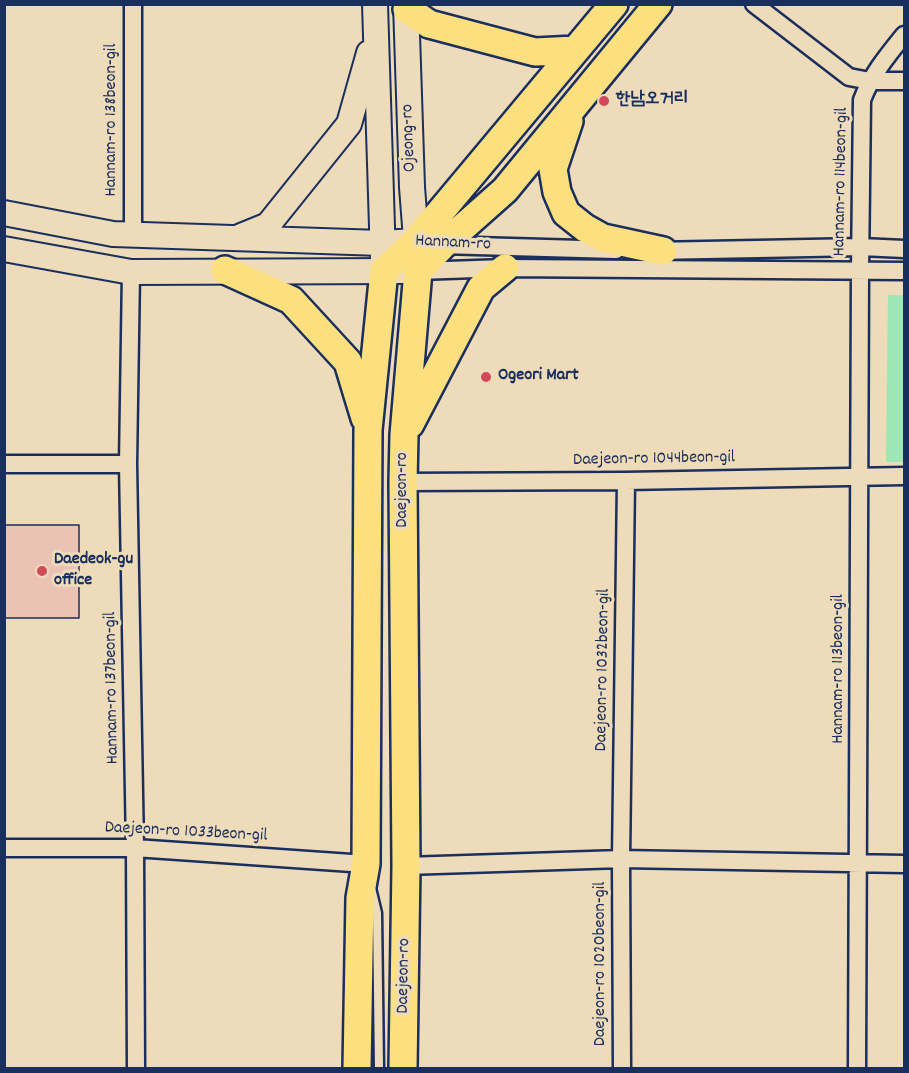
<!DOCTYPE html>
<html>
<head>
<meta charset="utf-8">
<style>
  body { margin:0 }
  #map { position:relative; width:909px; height:1073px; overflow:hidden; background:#eedbb9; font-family:Dekko,sans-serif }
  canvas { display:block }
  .frame { position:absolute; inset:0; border:6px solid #1b2f5e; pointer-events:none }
</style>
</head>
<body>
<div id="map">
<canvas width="909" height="1073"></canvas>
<div class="frame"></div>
</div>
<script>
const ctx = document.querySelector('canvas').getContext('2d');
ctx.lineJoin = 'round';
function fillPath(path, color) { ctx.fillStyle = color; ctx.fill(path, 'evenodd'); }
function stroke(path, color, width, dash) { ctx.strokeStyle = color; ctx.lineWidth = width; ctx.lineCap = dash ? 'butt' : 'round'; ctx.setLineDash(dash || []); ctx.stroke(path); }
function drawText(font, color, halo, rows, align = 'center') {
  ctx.font = font + ' Dekko,"Poor Story",sans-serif'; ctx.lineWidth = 6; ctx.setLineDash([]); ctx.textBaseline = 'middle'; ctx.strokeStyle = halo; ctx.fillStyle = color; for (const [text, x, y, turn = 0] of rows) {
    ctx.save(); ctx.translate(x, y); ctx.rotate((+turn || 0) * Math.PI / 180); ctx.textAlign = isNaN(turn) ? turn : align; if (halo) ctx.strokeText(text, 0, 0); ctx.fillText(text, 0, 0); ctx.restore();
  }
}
fillPath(new Path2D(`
  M 888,295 L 904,295 L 904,462 L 886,462 Z`), '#9ee6b4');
const building = new Path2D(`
  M 4,525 L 79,525 L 79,618 L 4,618 Z`);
fillPath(building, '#ebc3b5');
stroke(building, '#1b2f5e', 1.5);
const service = new Path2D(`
  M 371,888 L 377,913 L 379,1068`);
const minor = new Path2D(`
  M 754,4 L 849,77 L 870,81 L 904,81
  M 133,235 L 133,4
  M 441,245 L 616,250
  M 653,251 L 861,247 L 904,249
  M 418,271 L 505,268 L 904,271
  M 131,272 L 128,464 L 135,848 L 136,1068
  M 4,464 L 128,464
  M 403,482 L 626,481 L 904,476
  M 4,848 L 135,848 L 366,864
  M 406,866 L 621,859 L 904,864
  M 622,1068 L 621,859 L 626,481
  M 857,1068 L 860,270 L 862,100 C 872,74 887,56 904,35`);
const secondary = new Path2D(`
  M 375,4 L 383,259
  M 406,4 L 412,187 L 417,252
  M 4,213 L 113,234 L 381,243 L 416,241
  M 241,236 L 268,225 L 349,124 L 369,53
  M 4,249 L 131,272 L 402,271`);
const primary = new Path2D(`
  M 407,9 L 429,24 L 535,52 L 575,50
  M 569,121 L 553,169 L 557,192 L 566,213 L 585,228 L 603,238 L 663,251
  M 225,270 L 291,300 L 348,362 L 365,418
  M 410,424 L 481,288 L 505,268
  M 357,1068 L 360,898 L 366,864 L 368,430 L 384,271 L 416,241 L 614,4
  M 403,1068 L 406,866 L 403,482 L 404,435 L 418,271 L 443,245 L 505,190 L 658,4`);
stroke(service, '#1b2f5e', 13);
stroke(minor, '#1b2f5e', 21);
stroke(secondary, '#1b2f5e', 28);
stroke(primary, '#1b2f5e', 32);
stroke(service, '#eedbb9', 8);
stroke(minor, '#eedbb9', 16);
stroke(secondary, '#eedbb9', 24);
stroke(primary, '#fce080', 27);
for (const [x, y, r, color] of [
  [604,101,6,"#d1495b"],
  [486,377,6,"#d1495b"],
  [42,571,6,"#d1495b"]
]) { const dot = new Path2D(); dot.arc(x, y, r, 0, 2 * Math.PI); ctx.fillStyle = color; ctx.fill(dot); stroke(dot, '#eedbb9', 2); }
drawText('bold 18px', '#1b2f5e', '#eedbb9', [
  ["한남오거리",616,101],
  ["Ogeori Mart",498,377],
  ["Daedeok-gu",54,561],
  ["office",54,582]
], 'left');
drawText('18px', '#1b2f5e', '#eedbb9', [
  ["Hannam-ro 138beon-gil",113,120,-90],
  ["Ojeong-ro",410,138,-92],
  ["Hannam-ro 114beon-gil",842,182,-89],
  ["Hannam-ro",453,244,3],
  ["Daejeon-ro 1044beon-gil",654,460,-1],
  ["Daejeon-ro",404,490,-90],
  ["Hannam-ro 113beon-gil",840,669,-90],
  ["Daejeon-ro 1032beon-gil",604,670,-89],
  ["Hannam-ro 137beon-gil",113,688,-91],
  ["Daejeon-ro 1033beon-gil",186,833,3],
  ["Daejeon-ro 1020beon-gil",602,964,-90],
  ["Daejeon-ro",405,976,-89]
]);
</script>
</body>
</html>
